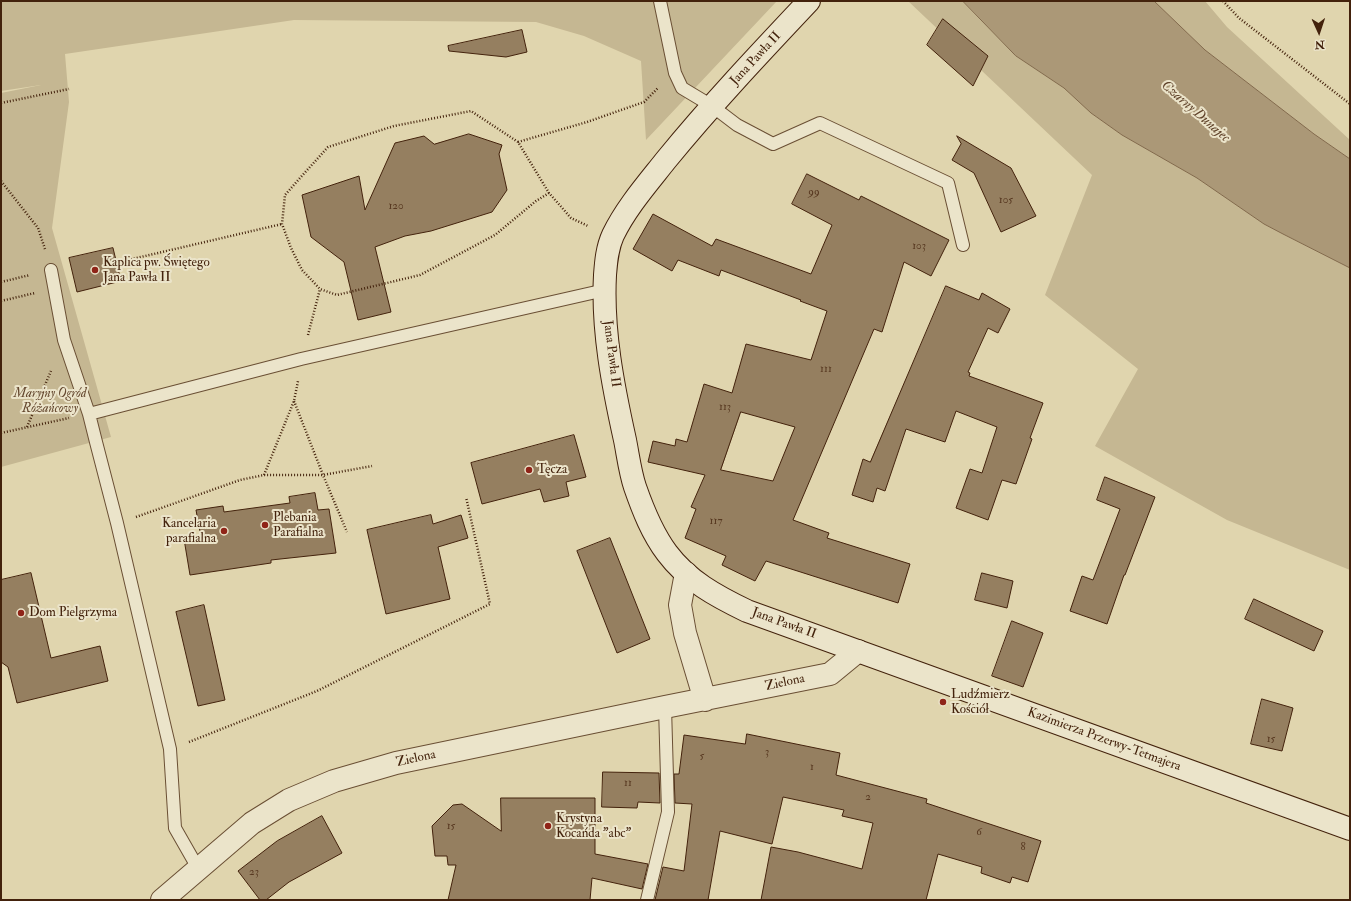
<!DOCTYPE html>
<html>
<head>
<meta charset="utf-8">
<style>
  body { margin:0 }
  #map { position:relative; width:1351px; height:901px; overflow:hidden; background:#e0d5ae; font-family:"IM FELL Double Pica",serif }
  canvas { display:block }
  .frame { position:absolute; inset:0; border:2px solid #43220c; pointer-events:none }
  .north { position:absolute; left:1299px; top:12px; width:40px; height:40px; -webkit-text-stroke:3px #ebe4ca; paint-order:stroke; rotate:177deg; font-size:11px; font-weight:700; line-height:16px; text-align:center; color:#43220c }
  .north::after { content:''; display:block; margin:auto; width:14px; height:18px; background:#43220c; clip-path:polygon(50% 0,100% 100%,50% 72%,0 100%) }
</style>
</head>
<body>
<div id="map">
<canvas width="1351" height="901"></canvas>
<div class="frame"></div>
<div class="north">N</div>
</div>
<script>
const ctx = document.querySelector('canvas').getContext('2d');
ctx.lineJoin = 'round';
function fillPath(path, color) { ctx.fillStyle = color; ctx.fill(path, 'evenodd'); }
function stroke(path, color, width, dash) { ctx.strokeStyle = color; ctx.lineWidth = width; ctx.lineCap = dash ? 'butt' : 'round'; ctx.setLineDash(dash || []); ctx.stroke(path); }
function drawText(font, color, halo, rows, align = 'center') {
  ctx.font = font + ' "IM FELL Double Pica",serif'; ctx.lineWidth = 4; ctx.setLineDash([]); ctx.textBaseline = 'middle'; ctx.strokeStyle = halo; ctx.fillStyle = color; for (const [text, x, y, turn = 0] of rows) {
    ctx.save(); ctx.translate(x, y); ctx.rotate((+turn || 0) * Math.PI / 180); ctx.textAlign = isNaN(turn) ? turn : align; if (halo) ctx.strokeText(text, 0, 0); ctx.fillText(text, 0, 0); ctx.restore();
  }
}
fillPath(new Path2D(`
  M 1,1 L 777,1 L 646,140 L 641,61 L 584,36 L 536,22 L 294,20 L 65,54 L 69,102 L 52,228 L 111,437 L 1,467 L 1,93 L 41,85 L 1,91 Z
  M 908,1 L 963,1 L 1016,56 L 1064,88 L 1091,113 L 1122,135 L 1197,178 L 1264,224 L 1283,234 L 1350,268 L 1350,570 L 1227,520 L 1095,446 L 1138,369 L 1045,295 L 1092,175 Z
  M 1154,1 L 1205,1 L 1227,27 L 1350,140 L 1350,159 L 1314,134 L 1205,50 Z`), '#c5b792');
const water = new Path2D(`
  M 963,1 L 1154,1 L 1205,50 L 1314,134 L 1350,159 L 1350,268 L 1283,234 L 1264,224 L 1197,178 L 1122,135 L 1091,113 L 1064,88 L 1016,56 Z`);
fillPath(water, '#ab9877');
stroke(water, '#81694c', 1);
const building = new Path2D(`
  M 943,19 L 988,56 L 973,86 L 927,45 Z
  M 522,30 L 527,52 L 506,57 L 449,51 L 448,46 Z
  M 469,134 L 502,145 L 499,154 L 507,190 L 492,212 L 431,231 L 405,236 L 375,247 L 391,312 L 358,320 L 344,262 L 311,237 L 302,195 L 359,176 L 365,210 L 395,143 L 424,136 L 434,144 Z
  M 957,136 L 1011,168 L 1036,216 L 1001,232 L 974,173 L 952,160 L 961,144 Z
  M 807,174 L 859,200 L 861,196 L 949,240 L 931,276 L 904,262 L 882,332 L 874,329 L 793,520 L 829,533 L 827,538 L 910,564 L 898,603 L 766,561 L 755,581 L 722,565 L 726,556 L 685,538 L 696,509 L 691,507 L 705,475 L 648,462 L 653,441 L 675,446 L 676,439 L 687,442 L 704,384 L 732,393 L 746,344 L 811,360 L 827,311 L 800,301 L 801,300 L 721,270 L 719,276 L 678,260 L 672,271 L 633,249 L 653,214 L 712,246 L 716,239 L 811,274 L 832,225 L 792,204 ZM 741,412 L 795,427 L 773,481 L 721,470 Z
  M 113,248 L 121,281 L 77,292 L 69,258 Z
  M 946,286 L 979,300 L 982,293 L 1010,309 L 998,333 L 988,328 L 968,372 L 970,373 L 969,376 L 1043,403 L 1030,438 L 1032,439 L 1016,484 L 1002,480 L 988,520 L 956,508 L 970,469 L 982,473 L 997,427 L 956,411 L 945,442 L 906,429 L 885,491 L 877,488 L 873,502 L 852,495 L 863,459 L 870,462 Z
  M 574,435 L 586,477 L 566,482 L 569,496 L 544,502 L 540,489 L 482,504 L 471,463 Z
  M 1105,477 L 1155,497 L 1125,575 L 1124,575 L 1107,624 L 1070,611 L 1082,576 L 1093,580 L 1120,509 L 1097,500 Z
  M 315,493 L 318,510 L 329,509 L 336,553 L 271,560 L 271,563 L 190,575 L 184,539 L 201,537 L 196,510 L 223,506 L 224,512 L 290,503 L 289,497 Z
  M 431,515 L 433,524 L 461,515 L 468,538 L 438,547 L 450,599 L 386,614 L 367,530 Z
  M 610,538 L 650,639 L 617,653 L 577,551 Z
  M 31,573 L 51,658 L 100,646 L 108,681 L 17,703 L 8,667 L 1,662 L 1,580 Z
  M 982,573 L 1013,581 L 1007,608 L 975,600 Z
  M 1254,599 L 1323,631 L 1314,651 L 1245,619 Z
  M 204,605 L 225,700 L 198,706 L 176,612 Z
  M 1012,621 L 1043,633 L 1023,687 L 992,676 Z
  M 1262,699 L 1293,708 L 1282,751 L 1251,744 Z
  M 747,734 L 840,753 L 836,775 L 927,799 L 926,803 L 1041,841 L 1028,882 L 1012,877 L 1010,883 L 981,873 L 982,867 L 938,854 L 926,900 L 761,900 L 771,847 L 798,852 L 862,869 L 873,823 L 842,816 L 844,810 L 783,797 L 772,844 L 720,831 L 708,900 L 655,900 L 663,867 L 684,871 L 692,804 L 675,803 L 674,774 L 679,774 L 684,735 L 745,744 Z
  M 603,772 L 659,773 L 660,803 L 638,802 L 637,808 L 602,807 Z
  M 501,798 L 595,798 L 595,854 L 648,864 L 642,889 L 592,878 L 590,900 L 448,900 L 456,865 L 448,865 L 447,856 L 435,856 L 432,826 L 453,805 L 462,804 L 501,831 Z
  M 322,816 L 342,853 L 289,882 L 266,900 L 260,900 L 238,871 L 277,841 Z`);
fillPath(building, '#957f60');
stroke(building, '#43220c', 1);
const lane = new Path2D(`
  M 660,1 L 675,73 L 682,88 L 712,106 L 737,125 L 773,144 L 820,123 L 948,183 L 963,245
  M 51,270 L 64,340 L 89,414 L 96,442 L 117,523 L 170,749 L 175,828 L 199,870
  M 89,414 L 301,359 L 605,290
  M 647,900 L 668,812 L 665,707`);
const street = new Path2D(`
  M 686,573 L 680,605 L 685,633 L 705,700
  M 162,900 L 252,823 L 289,800 L 334,781 L 396,763 L 665,707 L 830,674 L 858,651`);
const secondary = new Path2D(`
  M 809,1 C 760,53 711,105 666,160 C 647,184 626,208 613,235 C 607,248 606,262 605,275 C 602,330 613,386 625,440 C 628,455 630,472 635,487 C 643,510 652,533 667,553 C 688,581 716,596 747,611 L 1350,829`);
stroke(lane, '#6a4f34', 14);
stroke(street, '#6a4f34', 24);
stroke(secondary, '#43220c', 24);
stroke(new Path2D(`
  M 1223,1 L 1239,18 L 1350,104
  M 1,103 L 69,89
  M 518,142 L 587,122 L 644,102 L 658,88
  M 1,181 L 38,228 L 45,249
  M 549,193 L 536,201 L 495,235 L 420,275 L 337,295 L 320,289 L 302,270 L 291,248 L 282,224 L 285,195 L 300,178 L 328,147 L 394,126 L 471,111 L 518,142 L 549,193 L 571,218 L 588,226
  M 128,260 L 282,224
  M 1,282 L 30,275
  M 1,301 L 35,293
  M 308,335 L 320,289
  M 294,401 L 323,475 L 347,532
  M 27,427 L 51,371
  M 1,433 L 69,418
  M 264,475 L 294,401 L 298,381
  M 136,517 L 240,480 L 264,475 L 323,475 L 372,466
  M 189,742 L 317,691 L 490,604 L 466,497`), '#43220c', 2.5, [1, 2]);
stroke(lane, '#ebe4ca', 12);
stroke(street, '#ebe4ca', 22);
stroke(secondary, '#ebe4ca', 22);
for (const [x, y, r, color] of [
  [95,270,4,"#8f2418"],
  [529,470,4,"#8f2418"],
  [265,525,4,"#8f2418"],
  [224,531,4,"#8f2418"],
  [21,613,4,"#8f2418"],
  [943,702,4,"#8f2418"],
  [548,826,4,"#8f2418"]
]) { const dot = new Path2D(); dot.arc(x, y, r, 0, 2 * Math.PI); ctx.fillStyle = color; ctx.fill(dot); stroke(dot, '#ebe4ca', 1.5); }
drawText('11px', '#583921', null, [
  ["99",814,193],
  ["105",1006,201],
  ["120",396,207],
  ["103",919,247],
  ["111",826,370],
  ["113",725,408],
  ["117",716,522],
  ["15",1271,740],
  ["3",767,753],
  ["5",702,757],
  ["1",812,768],
  ["11",628,784],
  ["2",868,798],
  ["15",451,827],
  ["6",979,833],
  ["8",1023,848],
  ["23",254,873]
]);
drawText('13px', '#43220c', '#ebe4ca', [
  ["Jana Pawła II",756,59,-47],
  ["Jana Pawła II",611,354,83],
  ["Jana Pawła II",784,624,20],
  ["Zielona",785,683,-12],
  ["Kazimierza Przerwy-Tetmajera",1104,740,20],
  ["Zielona",416,759,-12]
]);
drawText('13px', '#43220c', '#ebe4ca', [
  ["Kaplica pw. Świętego",103,263],
  ["Jana Pawła II",103,278],
  ["Tęcza",537,470],
  ["Plebania",273,518],
  ["Parafialna",273,533],
  ["Kancelaria",216,524,"right"],
  ["parafialna",216,539,"right"],
  ["Dom Pielgrzyma",29,613],
  ["Ludźmierz",951,695],
  ["Kościół",951,710],
  ["Krystyna",556,819],
  ["Kocańda \"abc\"",556,834]
], 'left');
drawText('italic 13px', '#64472e', '#ebe4ca', [
  ["Maryjny Ogród",50,394],
  ["Różańcowy",50,409]
]);
drawText('italic 14px', '#62452c', '#ebe4ca', [
  ["Czarny Dunajec",1195,112,41]
]);
</script>
</body>
</html>
